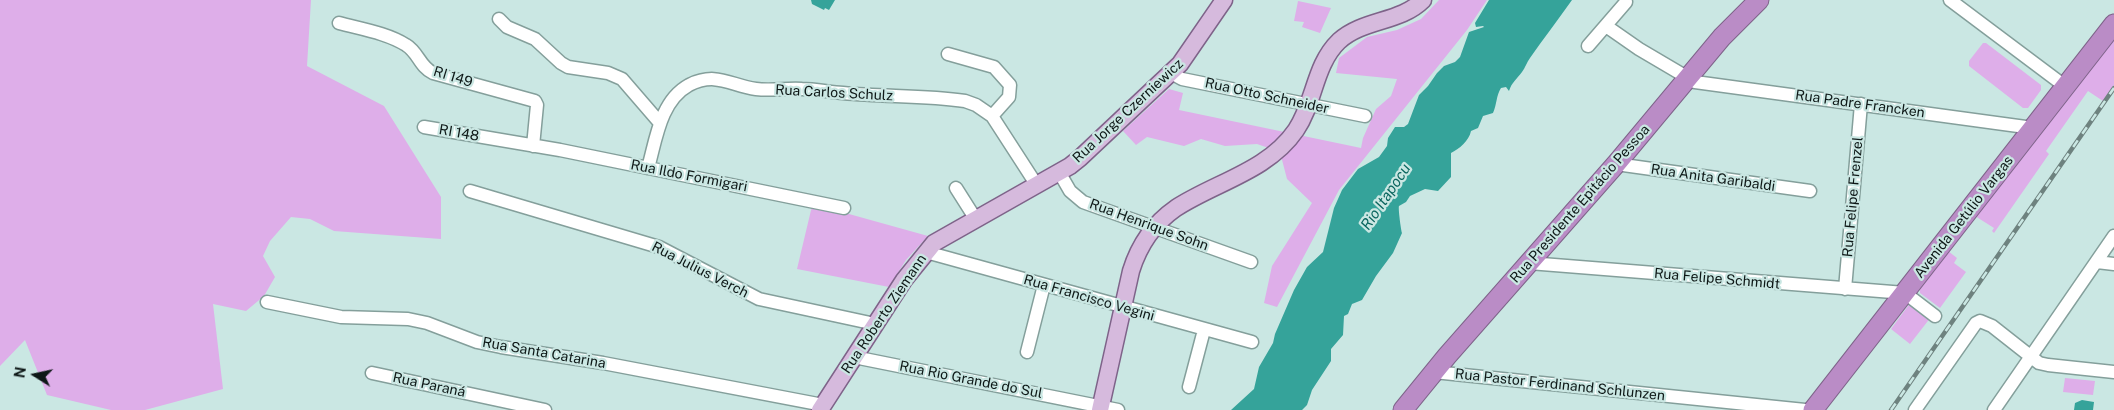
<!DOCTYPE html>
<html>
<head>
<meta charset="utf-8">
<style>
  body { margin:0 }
  #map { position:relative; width:2114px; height:410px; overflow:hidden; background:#cae7e3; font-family:"Public Sans",sans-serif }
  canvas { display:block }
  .north { position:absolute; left:10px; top:350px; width:50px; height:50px; -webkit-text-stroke:4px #cae7e3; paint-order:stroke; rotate:280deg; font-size:14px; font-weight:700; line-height:20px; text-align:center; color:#0e1817 }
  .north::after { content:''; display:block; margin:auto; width:18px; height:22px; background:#0e1817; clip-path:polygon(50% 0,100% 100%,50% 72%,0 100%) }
</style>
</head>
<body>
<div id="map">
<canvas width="2114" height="410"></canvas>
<div class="north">N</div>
</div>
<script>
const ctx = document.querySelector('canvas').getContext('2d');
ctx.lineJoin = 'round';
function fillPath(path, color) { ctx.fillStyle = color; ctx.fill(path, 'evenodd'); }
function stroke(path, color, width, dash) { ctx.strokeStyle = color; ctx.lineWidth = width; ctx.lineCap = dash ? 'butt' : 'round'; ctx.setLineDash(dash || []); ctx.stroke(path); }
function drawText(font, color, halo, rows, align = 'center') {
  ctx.font = font + ' "Public Sans",sans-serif'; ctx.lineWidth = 4.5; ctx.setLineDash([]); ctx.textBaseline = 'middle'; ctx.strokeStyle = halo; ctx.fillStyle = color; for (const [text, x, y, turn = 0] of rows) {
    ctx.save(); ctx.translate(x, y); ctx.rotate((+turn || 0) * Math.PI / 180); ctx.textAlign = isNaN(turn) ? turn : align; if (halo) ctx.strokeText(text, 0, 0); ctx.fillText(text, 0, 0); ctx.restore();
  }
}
fillPath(new Path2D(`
  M 0,0 L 311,0 L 307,66 L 384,106 L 441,197 L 441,239 L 334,231 L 310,219 L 291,217 L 270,241 L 263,256 L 275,277 L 264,296 L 246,311 L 213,304 L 223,389 L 145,410 L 111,410 L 47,395 L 25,340 L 0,366 Z
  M 1439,0 L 1487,0 L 1467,30 L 1339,190 L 1277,307 L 1264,303 L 1272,266 L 1312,203 L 1287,179 L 1280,152 L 1257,144 L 1225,146 L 1201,139 L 1184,146 L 1147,137 L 1136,145 L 1123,131 L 1169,89 L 1183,93 L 1179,110 L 1361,148 L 1363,138 L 1376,109 L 1391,96 L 1397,79 L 1336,73 L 1339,58 L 1367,37 L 1397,30 L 1421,19 Z
  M 1298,1 L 1331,8 L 1320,33 L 1302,27 L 1304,22 L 1294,21 Z
  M 2114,36 L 2114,85 L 2103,101 L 2088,91 L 2046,151 L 2049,154 L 1994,233 L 1992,231 L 1994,228 L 1975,216 Z
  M 1983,43 L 1986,43 L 2041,85 L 2041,90 L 2028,108 L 2023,108 L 1969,66 L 1969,61 Z
  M 812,206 L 849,214 L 928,236 L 906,260 L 889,287 L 797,269 Z
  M 1948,251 L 1957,258 L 1954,263 L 1966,272 L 1940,308 L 1920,293 L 1920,289 Z
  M 1911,302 L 1931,317 L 1910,344 L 1891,329 Z
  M 2065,378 L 2095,381 L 2093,395 L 2063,392 Z`), '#deaee9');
fillPath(new Path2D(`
  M 811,0 L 835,0 L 829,10 L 825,8 L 824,10 L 812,4 Z
  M 1489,0 L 1572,0 C 1558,20 1543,39 1530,58 C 1527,62 1525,68 1522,72 C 1516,80 1512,82 1509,91 L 1506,87 L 1501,88 C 1496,96 1497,104 1493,113 L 1483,116 L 1478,128 L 1471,131 C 1469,141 1459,149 1451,153 L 1451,177 L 1438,191 L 1425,189 L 1410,196 L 1406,202 L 1399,206 C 1398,208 1401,230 1402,233 L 1393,253 L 1376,276 L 1362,300 L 1352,304 L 1348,314 L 1344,316 L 1343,335 L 1331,349 L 1331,361 L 1312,390 L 1307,405 L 1302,410 L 1231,410 L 1254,389 L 1259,367 L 1273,343 L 1275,334 L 1294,290 L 1307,267 L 1323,252 L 1334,208 L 1342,190 L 1358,169 L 1379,157 L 1387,146 L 1388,138 L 1395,127 L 1404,127 L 1408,124 L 1419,95 L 1428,86 L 1437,73 L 1444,66 L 1455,62 L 1460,57 L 1469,32 L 1484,27 L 1483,26 L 1476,27 L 1475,23 Z
  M 2082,400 L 2094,402 L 2093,410 L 2074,410 L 2075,403 Z`), '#35a39a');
const minor = new Path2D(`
  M 1950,0 L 2066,87
  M 499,19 L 507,27 L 535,39 L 561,63 L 568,67 L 608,73 L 622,79 L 660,123
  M 339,23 C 361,29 387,33 406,45 C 418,52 420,67 433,73 L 535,101 L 537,105 L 533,146
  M 1606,26 L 1639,49 L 1695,82 L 2033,128
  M 1588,46 L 1626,2
  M 948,54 L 994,67 L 1010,85 L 1009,97 L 992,116
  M 1171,73 L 1182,79 L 1365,116
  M 424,127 L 560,150 L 844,208
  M 1616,164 L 1810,191
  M 648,168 C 656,140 660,101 689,85 C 717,71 731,86 756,89 C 771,91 786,88 802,89 C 815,89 829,92 843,93 C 884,97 925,95 965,101 L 976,105 L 992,116 L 1036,184
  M 1059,172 L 1070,191 L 1083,202 L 1251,262
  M 956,188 L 975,218
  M 470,191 L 659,247 L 759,299 L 875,324
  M 926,252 L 1252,342
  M 2097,262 L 2114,264
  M 1529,263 L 1905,293 L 1935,316
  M 1845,289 L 1861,104
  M 267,302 L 341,317 L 408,319 L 427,323 L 477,342 L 501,347 L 603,363 L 823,405
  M 1027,352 L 1044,285
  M 854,357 L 1118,410
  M 1434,372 L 1805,410
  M 372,373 L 545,410
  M 1189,387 L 1204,330
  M 1915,410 L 1976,323 L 1980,321 L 1992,326 L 2039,363 L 2048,365 L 2114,372
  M 1994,410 L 2114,236`);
const major = new Path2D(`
  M 820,410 L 904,280 L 934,243 L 1070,166 L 1080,158 L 1180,64 L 1224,0
  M 1100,410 L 1131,271 C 1139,245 1153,224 1176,208 C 1216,182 1268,171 1296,130 C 1315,102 1314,65 1339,41 C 1363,19 1400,23 1423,0`);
const highway = new Path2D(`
  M 1403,410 L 1447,356 L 1616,164 L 1722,37 L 1759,0
  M 1813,410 L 2114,24`);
stroke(minor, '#849f9b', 15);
stroke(major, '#7e6389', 19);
stroke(highway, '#7e6389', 21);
stroke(minor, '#fff', 12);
stroke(major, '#d6badd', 16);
stroke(highway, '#ba8cc6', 19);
const rail = new Path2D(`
  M 1891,410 L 2114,88`);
stroke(rail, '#6e827f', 4.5);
stroke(rail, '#cae7e3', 2.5, [8]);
drawText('14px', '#0e1817', '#cae7e3', [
  ["RI 149",453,77,17],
  ["Rua Carlos Schulz",834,93,3],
  ["Rua Otto Schneider",1267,96,12],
  ["Rua Padre Francken",1860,104,8],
  ["Rua Jorge Czerniewicz",1128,111,-43],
  ["RI 148",459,133,10],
  ["Rua Ildo Formigari",689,176,11],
  ["Rua Anita Garibaldi",1713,178,8],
  ["Rua Felipe Frenzel",1853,197,-85],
  ["Rua Presidente Epitácio Pessoa",1580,204,-49],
  ["Avenida Getúlio Vargas",1964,217,-52],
  ["Rua Henrique Sohn",1149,225,20],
  ["Rua Julius Verch",700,270,27],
  ["Rua Felipe Schmidt",1717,279,5],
  ["Rua Francisco Vegini",1089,298,16],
  ["Rua Roberto Ziemann",884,314,-56],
  ["Rua Santa Catarina",544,353,10],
  ["Rua Rio Grande do Sul",971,380,11],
  ["Rua Paraná",429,385,12],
  ["Rua Pastor Ferdinand Schlunzen",1560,385,6]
]);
drawText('italic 15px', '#0a655e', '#cae7e3', [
  ["Rio Itapocu",1386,197,-56]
]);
</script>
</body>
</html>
